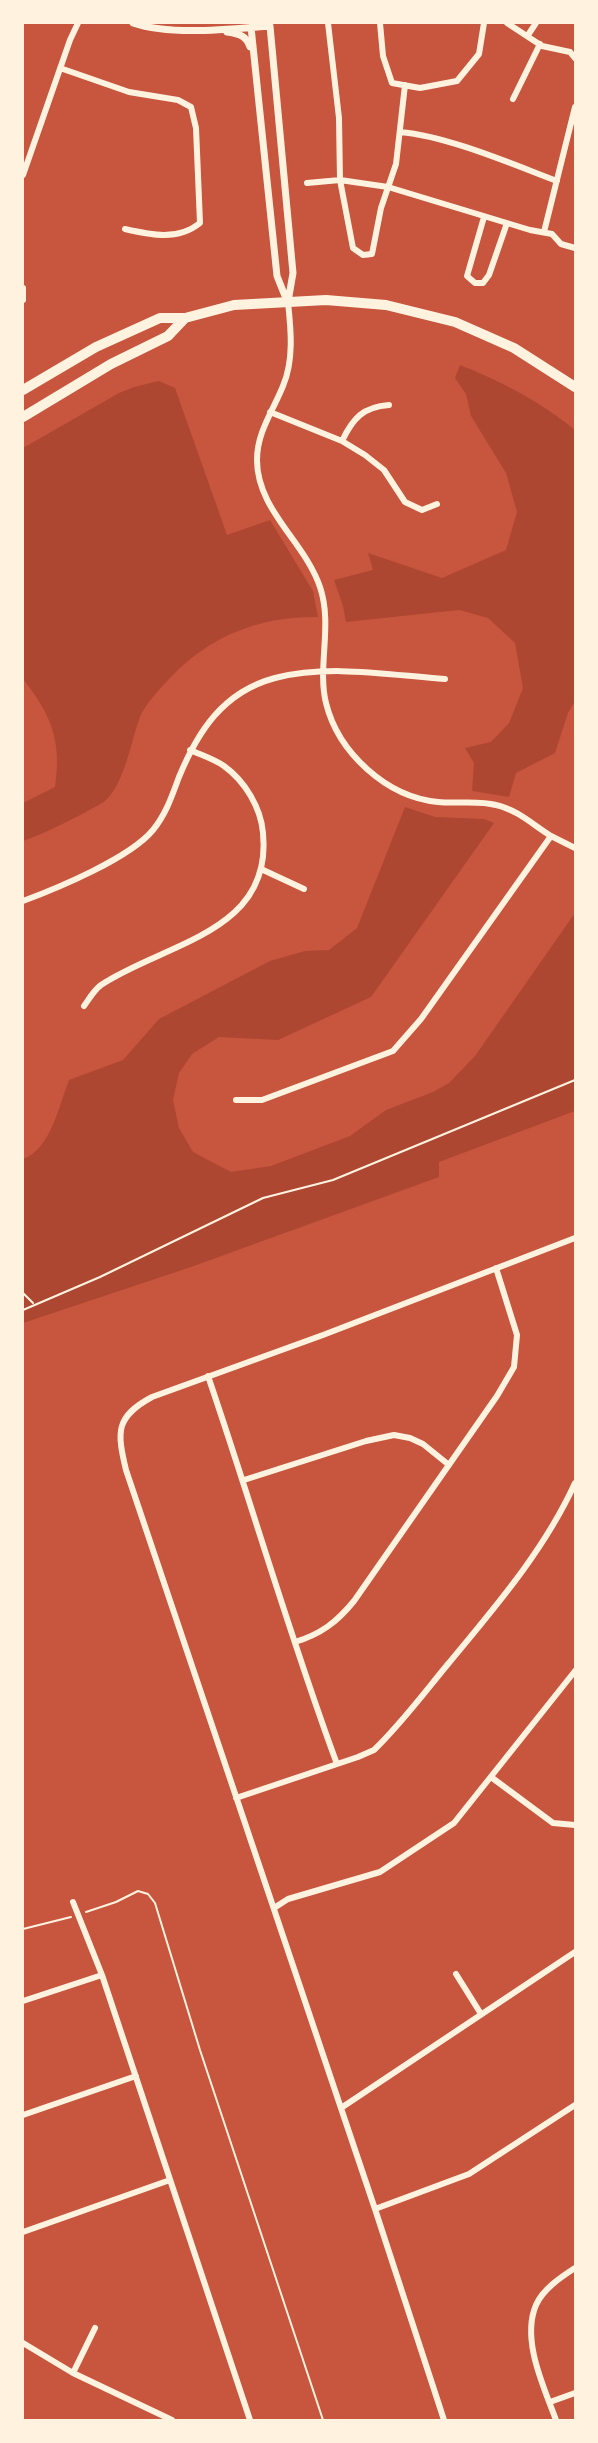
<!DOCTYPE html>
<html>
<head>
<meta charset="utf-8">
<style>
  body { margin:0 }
  #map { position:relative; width:598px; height:2443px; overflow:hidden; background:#c8553d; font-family:"Source Serif 4",serif }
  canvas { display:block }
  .frame { position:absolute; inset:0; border:24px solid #fff3e0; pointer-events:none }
</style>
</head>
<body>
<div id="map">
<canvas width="598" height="2443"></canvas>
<div class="frame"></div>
</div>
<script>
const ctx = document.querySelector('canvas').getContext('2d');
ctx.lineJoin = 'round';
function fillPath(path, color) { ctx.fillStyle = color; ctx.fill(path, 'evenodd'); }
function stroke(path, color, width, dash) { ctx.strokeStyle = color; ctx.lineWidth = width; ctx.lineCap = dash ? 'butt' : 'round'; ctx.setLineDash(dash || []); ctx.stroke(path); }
fillPath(new Path2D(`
  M 460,365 C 501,381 541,402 575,430 L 575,701 L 568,713 L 555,753 L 516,773 L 509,797 L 472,791 L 474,763 L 465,748 L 491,742 L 509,723 L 523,688 L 515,643 L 488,618 L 459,610 L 346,622 L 343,606 L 334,580 L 373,570 L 368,553 L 442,578 L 506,550 L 517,512 L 506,473 L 471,416 L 466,394 L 455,378 Z
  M 159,381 L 175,388 L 227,535 L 270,520 L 313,591 L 318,617 C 260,616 209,636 169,679 C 159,690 146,703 140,717 C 131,741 124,785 105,801 C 100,805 92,808 86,812 C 65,823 45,833 23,841 L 23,803 L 55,787 C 62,740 51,715 23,679 L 23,448 L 119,393 L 134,387 Z
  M 405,807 L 435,817 L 484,819 L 494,823 L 371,997 L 278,1040 L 219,1037 L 192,1054 L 179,1073 L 173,1100 L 179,1128 L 193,1152 L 231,1172 L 271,1166 L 350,1136 L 386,1110 L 433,1092 L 449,1083 L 475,1056 L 575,913 L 575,1111 L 439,1162 L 439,1177 L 191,1267 L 23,1323 L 23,1159 C 51,1149 59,1105 69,1080 L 123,1060 L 159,1019 L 270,961 L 305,951 L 329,950 L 357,928 Z`), '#ae4732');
stroke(new Path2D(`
  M 23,1293 L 33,1303
  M 23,1310 L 100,1277 L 263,1198 L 333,1180 L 575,1080
  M 86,1912 L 116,1902 L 138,1891 L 148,1894 L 155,1903 L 200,2050 L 323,2420
  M 23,1929 L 71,1917`), '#fff3e0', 2);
stroke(new Path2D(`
  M 328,23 L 339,118 L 340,180 L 353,248 L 363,255 L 372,254 L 381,208 L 396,164 L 405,85
  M 380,23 L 383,56 L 392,83 L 420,88 L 457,81 L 479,54 L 484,23
  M 507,23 L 542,46 L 570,52 L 575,58
  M 528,35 L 536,23
  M 60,68 L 129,92 L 178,100 L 191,107 L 196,128 L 200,223 C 178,241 151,235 125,229
  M 513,99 L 540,44
  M 400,132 C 447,136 512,164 557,181
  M 23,175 L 70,40 L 78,23
  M 307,183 L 340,180 L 388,187 L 530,230 L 552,234 L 561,244 L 575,248
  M 484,217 L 467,276 L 475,283 L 483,283 L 489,275 L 507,223
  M 544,232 L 575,107
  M 23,288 L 23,300
  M 288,302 C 291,330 294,360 283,386 C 273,411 257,432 257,460 C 257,510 305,542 320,587 C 333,625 317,667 326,703 C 338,752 386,797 438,802 C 457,804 478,800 496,805 C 518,810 533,825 551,836 C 559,840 567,844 575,848
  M 270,412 L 342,441 L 365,455 L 384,470 L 405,502 L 422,510 L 437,504
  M 342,441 C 353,418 363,407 389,405
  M 261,869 L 304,889
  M 23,901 C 58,888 130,858 153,830 C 166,814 172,796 179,777 C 198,731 223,692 275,678 C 330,664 389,675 445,679
  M 84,1006 C 89,999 94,990 101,985 C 164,943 273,933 263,833 C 261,808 245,781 224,766 C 214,759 201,755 190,750
  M 236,1100 L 262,1100 L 393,1051 L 421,1019 L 551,836
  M 208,1376 C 252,1505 290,1637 337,1764
  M 244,1480 L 366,1441 L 394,1435 L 410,1438 L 423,1444 L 449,1465
  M 295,1642 C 321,1634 337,1622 354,1601 L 497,1396 L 514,1367 L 517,1335 L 496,1268
  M 491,1777 L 553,1823 L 575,1825
  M 236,1798 L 358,1757 L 374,1750 C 401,1724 424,1693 448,1664 C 495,1607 544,1551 575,1483
  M 73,1902 L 102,1975 L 250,2420
  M 274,1908 L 288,1899 L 380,1872 L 454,1823 L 575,1671
  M 456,1974 L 481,2014
  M 23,2001 L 102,1975
  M 341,2108 L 575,1952
  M 23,2115 L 136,2076
  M 375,2209 L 469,2174 L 575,2105
  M 23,2232 L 170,2180
  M 23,2343 L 73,2373 L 172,2420
  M 73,2373 L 95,2328
  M 550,2402 L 575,2393
  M 444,2420 L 375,2209 L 126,1470 C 117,1432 115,1417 152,1397 L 323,1335 L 575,1238
  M 556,2420 C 544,2387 521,2340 536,2305 C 543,2289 561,2277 575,2268`), '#fff3e0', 6);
stroke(new Path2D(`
  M 133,23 C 171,36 230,29 270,26 L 293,273 L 288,302
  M 251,27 L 277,276 L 287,301
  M 227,32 C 239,34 246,35 250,47`), '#fff3e0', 7);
stroke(new Path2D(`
  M 23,390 L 96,347 L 160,318 L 185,318 L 234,305 L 326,300 L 386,305 L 455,322 L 514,348 L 575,387
  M 23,417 L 111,364 L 168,336 L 185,318`), '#fff3e0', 10);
</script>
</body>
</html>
